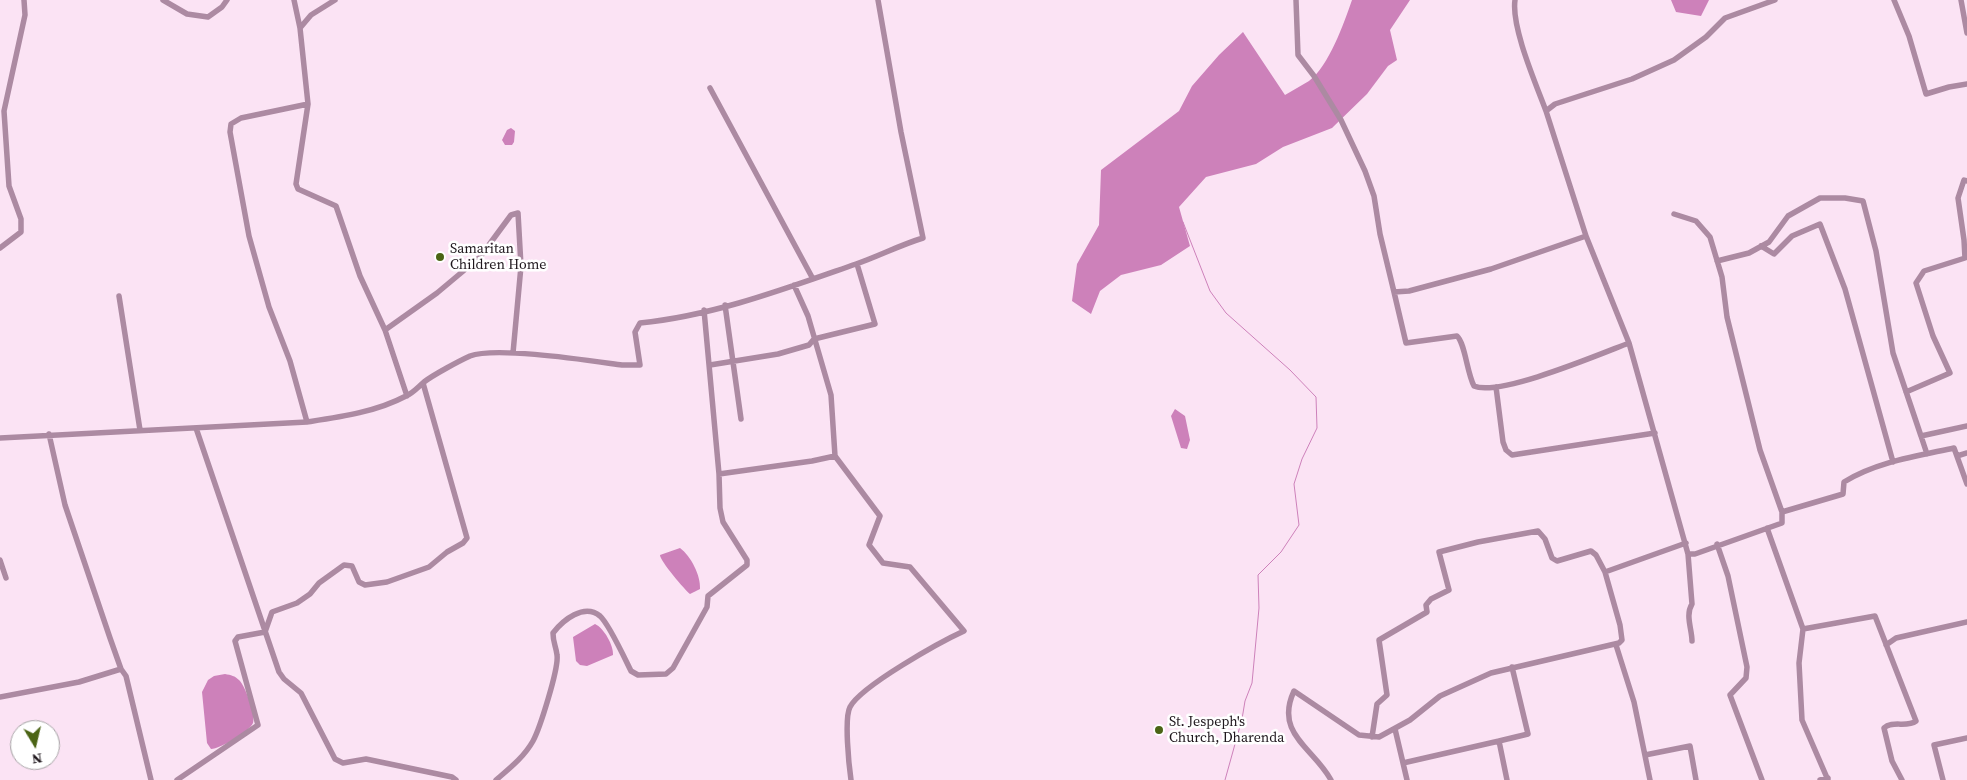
<!DOCTYPE html>
<html>
<head>
<meta charset="utf-8">
<style>
  body { margin:0 }
  #map { position:relative; width:1967px; height:780px; overflow:hidden; background:#fbe3f4; font-family:"Source Serif 4",serif }
  canvas { display:block }
  .north { position:absolute; left:10px; top:720px; width:50px; height:50px; box-sizing:border-box; background:#fff; border:1px solid #a5a2a4; border-radius:50%; rotate:171deg; font-size:14px; font-weight:700; line-height:20px; text-align:center; color:#1e161c }
  .north::after { content:''; display:block; margin:auto; width:18px; height:22px; background:#4b6415; clip-path:polygon(50% 0,100% 100%,50% 72%,0 100%) }
</style>
</head>
<body>
<div id="map">
<canvas width="1967" height="780"></canvas>
<div class="north">N</div>
</div>
<script>
const ctx = document.querySelector('canvas').getContext('2d');
ctx.lineJoin = 'round';
function fillPath(path, color) { ctx.fillStyle = color; ctx.fill(path, 'evenodd'); }
function stroke(path, color, width, dash) { ctx.strokeStyle = color; ctx.lineWidth = width; ctx.lineCap = dash ? 'butt' : 'round'; ctx.setLineDash(dash || []); ctx.stroke(path); }
function drawText(font, color, halo, rows, align = 'center') {
  ctx.font = font + ' "Source Serif 4",serif'; ctx.lineWidth = 5; ctx.setLineDash([]); ctx.textBaseline = 'middle'; ctx.strokeStyle = halo; ctx.fillStyle = color; for (const [text, x, y, turn = 0] of rows) {
    ctx.save(); ctx.translate(x, y); ctx.rotate((+turn || 0) * Math.PI / 180); ctx.textAlign = isNaN(turn) ? turn : align; if (halo) ctx.strokeText(text, 0, 0); ctx.fillText(text, 0, 0); ctx.restore();
  }
}
fillPath(new Path2D(`
  M 1352,0 L 1410,0 L 1390,30 L 1397,60 L 1388,66 L 1367,94 L 1332,128 L 1283,147 L 1256,164 L 1206,177 L 1179,207 L 1190,246 L 1161,265 L 1121,275 L 1100,291 L 1091,314 L 1072,301 L 1077,264 L 1099,225 L 1101,170 L 1179,111 L 1192,86 L 1219,55 L 1243,32 L 1285,95 C 1293,90 1301,86 1309,81 C 1329,66 1344,23 1352,0 Z
  M 1671,0 L 1709,0 L 1701,16 L 1676,12 Z
  M 511,128 L 515,131 L 514,142 L 512,145 L 505,145 L 502,140 L 507,130 Z
  M 1175,409 L 1185,416 L 1190,440 L 1187,449 L 1181,448 L 1171,416 Z
  M 680,548 C 691,556 701,576 700,589 L 690,594 C 685,590 660,561 660,555 Z
  M 595,624 C 604,628 614,646 613,655 L 587,666 L 580,665 L 576,661 L 573,637 Z
  M 225,674 C 231,675 235,676 239,680 C 245,685 256,716 253,723 C 250,731 220,749 211,749 L 207,743 L 202,692 L 208,680 L 214,676 Z`), '#cd81ba');
stroke(new Path2D(`
  M 1183,222 L 1210,291 L 1226,313 L 1290,370 L 1316,397 L 1317,428 L 1302,459 L 1294,484 L 1299,525 L 1281,552 L 1258,575 L 1259,608 L 1252,683 L 1245,701 L 1242,719 L 1225,780`), '#cd81ba', 1);
stroke(new Path2D(`
  M 163,0 L 187,14 L 208,17 L 222,7 L 227,0
  M 294,0 L 300,28
  M 335,0 L 311,15 L 300,28 L 308,104 L 296,184 L 298,189 L 336,206 L 360,276 L 385,330 L 407,396
  M 1296,0 L 1298,55 L 1314,76 L 1341,120 L 1365,171 L 1374,196 L 1380,234 L 1394,292 L 1409,291 L 1491,269 L 1586,236
  M 1515,0 C 1511,27 1536,84 1546,111
  M 1775,0 L 1725,18 L 1706,37 L 1674,60 L 1632,79 L 1555,104 L 1546,111 L 1586,236 L 1629,343 L 1688,554 L 1695,554 L 1782,523 L 1782,512
  M 1894,0 L 1909,36 L 1926,94 L 1949,87 L 1967,84
  M 1961,0 L 1967,33
  M 710,88 L 813,279
  M 1674,214 L 1696,221 L 1710,237 L 1722,277 L 1727,317 L 1760,450 L 1782,512 L 1843,494 L 1844,482 C 1876,462 1917,456 1954,448 L 1967,484
  M 1761,246 L 1774,254 L 1792,236 L 1820,224 L 1845,289 L 1893,462
  M 0,248 L 21,232 L 21,219 L 9,186 L 4,111 L 25,15 L 24,0
  M 1717,261 L 1749,253 L 1769,242 L 1788,216 L 1820,198 L 1845,198 L 1863,201 L 1876,251 L 1893,353 L 1921,436 L 1967,426
  M 794,285 L 808,316 L 831,395 L 835,456 L 880,516 L 869,545 L 883,563 L 910,567 L 964,631 C 940,642 861,686 850,707 C 844,718 849,766 851,780
  M 1394,292 L 1406,343 L 1457,336 C 1465,343 1467,373 1474,386 C 1499,397 1600,354 1629,343
  M 119,296 L 140,430
  M 725,305 L 741,419
  M 704,310 L 719,474 L 812,461 L 835,456
  M 385,330 L 437,293 L 480,257 L 511,215 L 518,213 L 521,266 L 513,353
  M 710,365 L 778,354 L 809,345 L 814,339 L 875,324 L 857,264
  M 1496,387 L 1503,442 L 1506,450 L 1512,455 L 1655,433
  M 1906,392 L 1950,373 L 1933,336 L 1916,283 L 1924,271 L 1965,258 L 1964,240 L 1958,198 L 1964,180 L 1967,181
  M 307,422 L 290,361 L 269,307 L 249,236 L 230,132 L 231,124 L 241,118 L 308,104
  M 196,428 L 279,672 L 284,679 L 301,693 L 335,759 L 343,763 L 366,759 L 452,777 L 456,780
  M 49,434 L 65,505 L 110,638 L 121,669 L 126,676 L 151,780
  M 1921,436 L 1927,454
  M 0,438 L 307,422 C 340,417 376,412 406,396 C 413,393 418,387 424,382 C 433,375 459,361 470,356 C 496,346 592,361 622,365 L 640,365 L 635,332 L 640,323 C 713,316 787,288 856,264 C 879,256 900,245 923,238 L 901,132 L 878,0
  M 1957,456 L 1967,453
  M 1767,528 L 1803,629 L 1875,616 L 1916,721 C 1907,728 1892,720 1884,728 L 1892,761 L 1902,780
  M 1717,544 L 1728,576 L 1747,667 L 1746,678 L 1730,695 L 1762,780
  M 1688,554 L 1692,604 C 1685,615 1692,629 1692,641
  M 0,560 L 6,578
  M 1803,629 L 1799,663 L 1802,720 L 1828,780
  M 1616,645 L 1634,702 L 1650,780
  M 1886,645 L 1896,638 L 1967,622
  M 0,697 L 79,682 L 121,669
  M 1395,729 L 1407,780
  M 1372,737 L 1377,704 L 1387,695 L 1379,640 L 1427,612 L 1426,605 L 1431,599 L 1449,590 L 1439,552 L 1478,542 L 1538,531 L 1545,539 L 1552,558 L 1557,561 L 1591,551 L 1596,555 L 1605,572 L 1686,543
  M 1499,741 L 1528,734 L 1512,667
  M 1645,755 L 1690,746 L 1696,780
  M 1403,763 L 1499,741 L 1507,780
  M 177,780 L 258,725 L 235,641 L 238,637 L 265,632 L 272,612 L 297,603 L 310,594 L 319,583 L 344,565 L 352,566 L 359,582 L 365,585 L 387,582 L 429,567 L 447,552 L 463,543 L 467,538 L 423,383
  M 496,780 C 510,768 524,757 533,741 C 540,728 559,668 557,655 C 556,646 553,643 553,633 C 563,620 584,603 600,616 C 609,624 625,659 631,671 L 638,675 L 666,674 L 673,668 L 707,607 L 708,596 L 747,565 L 747,560 L 723,522 L 720,508 L 719,474
  M 1331,780 C 1314,748 1274,734 1294,691 L 1359,735 L 1379,737 L 1410,720 L 1440,696 L 1491,673 L 1619,643 L 1622,640 L 1620,625 L 1605,572
  M 1820,780 L 1828,778
  M 1943,780 L 1934,745 L 1967,738`), '#ac8aa2', 5.5);
for (const [x, y, r, color] of [
  [440,257,5,"#4b6415"],
  [1159,730,5,"#4b6415"]
]) { const dot = new Path2D(); dot.arc(x, y, r, 0, 2 * Math.PI); ctx.fillStyle = color; ctx.fill(dot); stroke(dot, '#fff', 2); }
drawText('14px', '#1e161c', '#fff', [
  ["Samaritan",450,249],
  ["Children Home",450,265],
  ["St. Jespeph's",1169,722],
  ["Church, Dharenda",1169,738]
], 'left');
</script>
</body>
</html>
